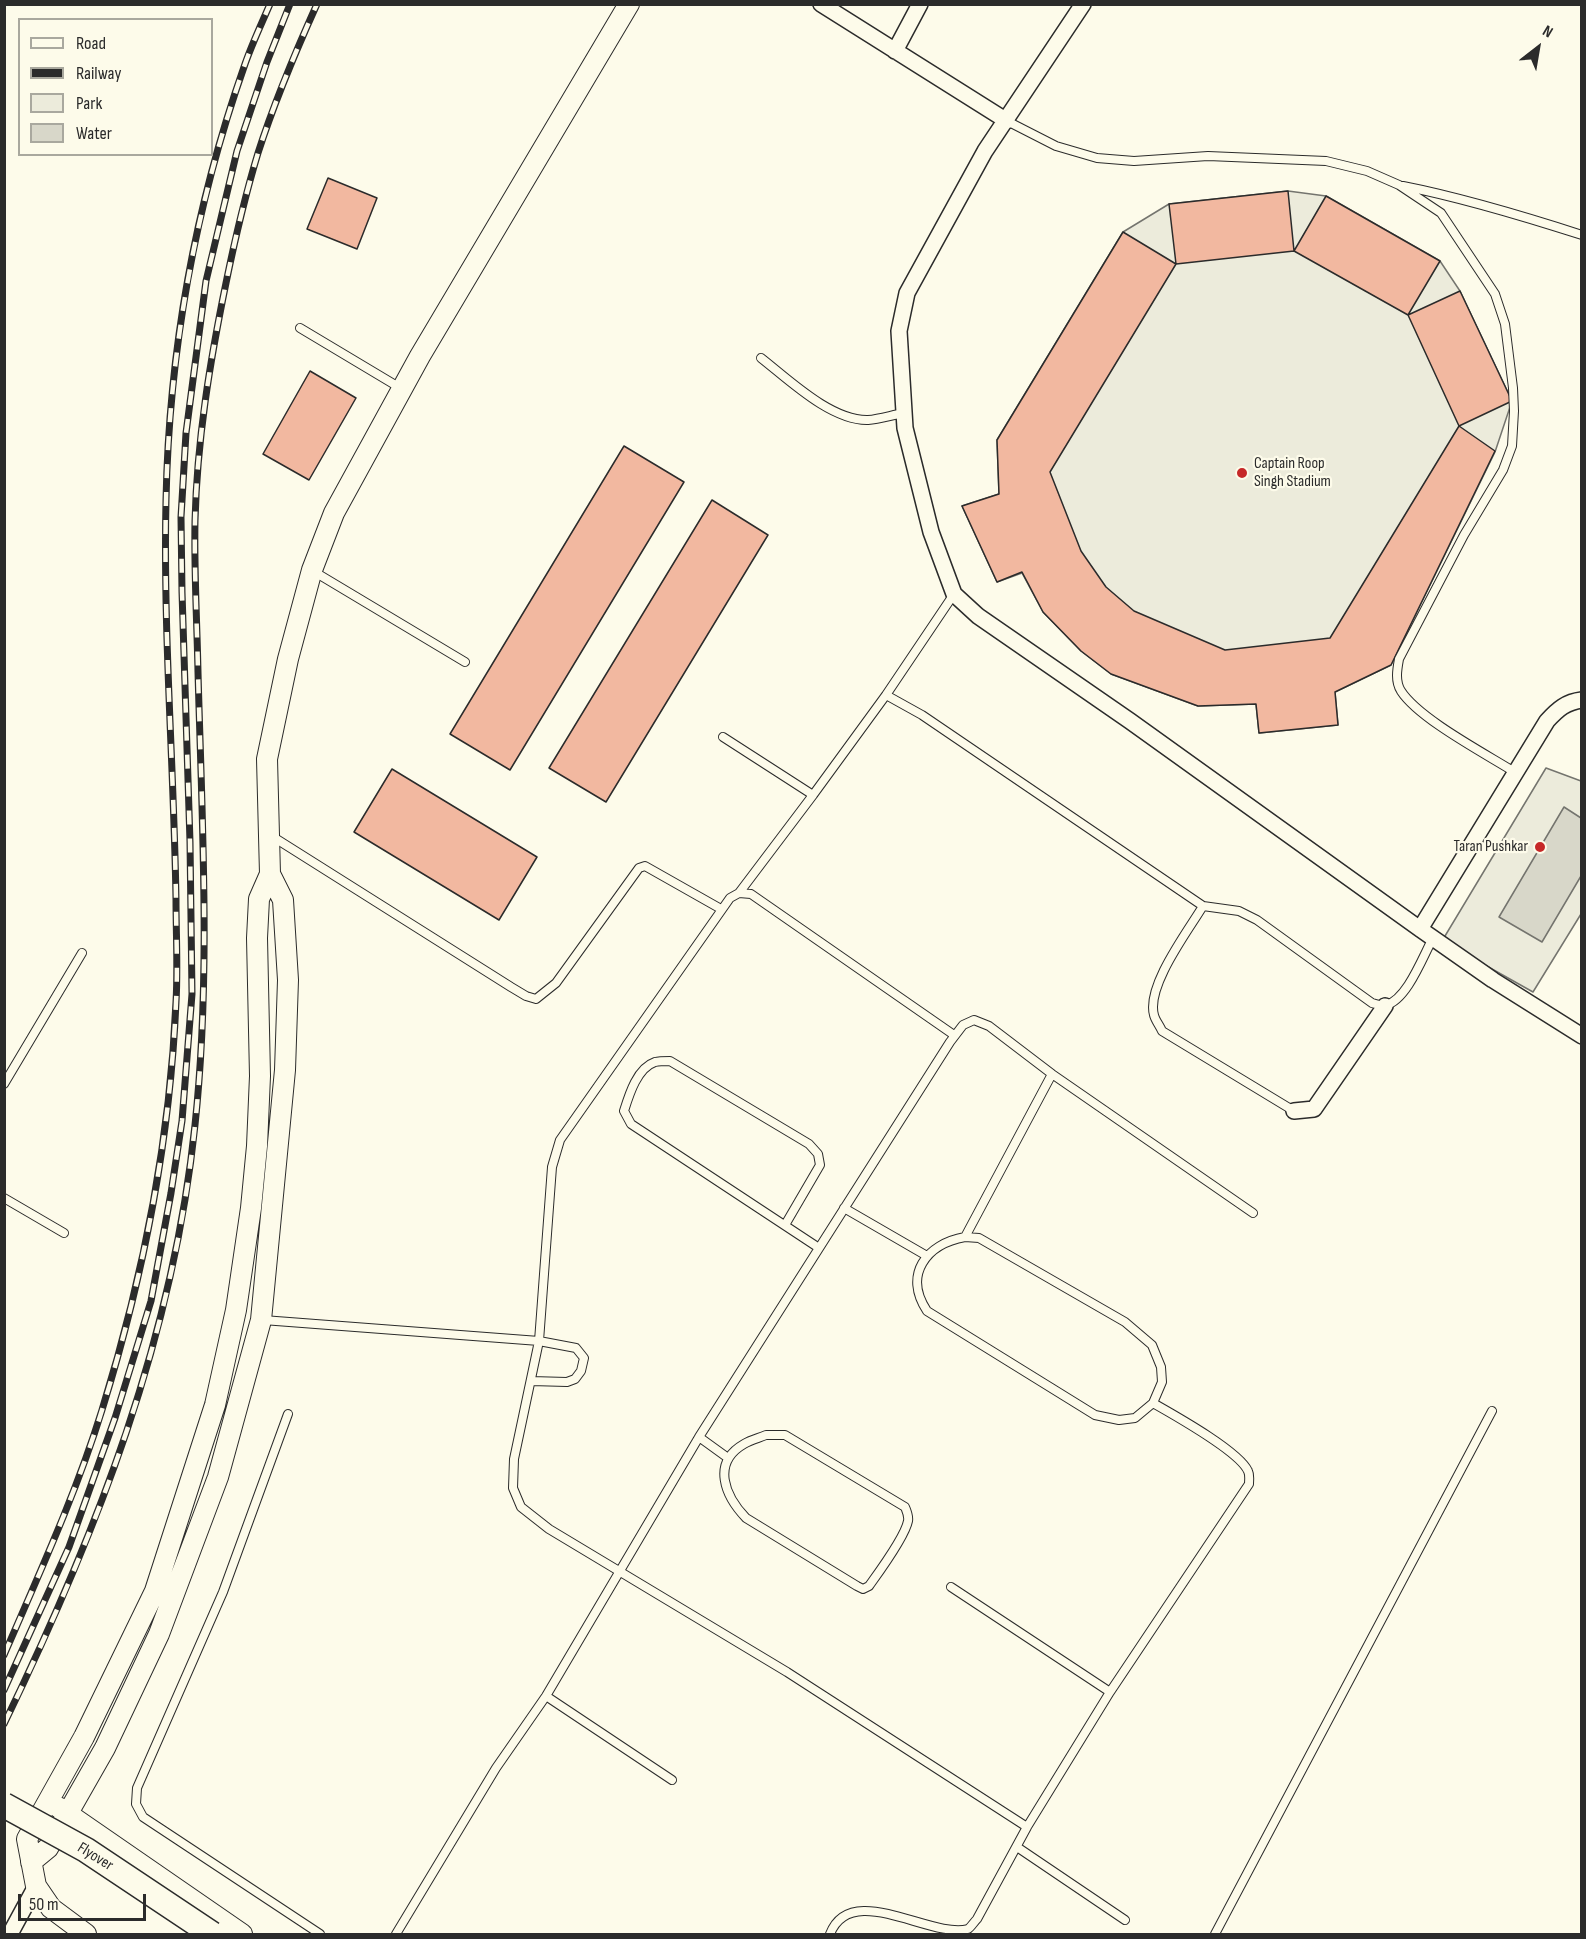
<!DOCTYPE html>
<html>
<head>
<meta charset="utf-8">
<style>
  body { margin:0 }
  #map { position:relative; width:1586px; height:1939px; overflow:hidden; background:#fdfbea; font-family:"Sofia Sans Condensed",sans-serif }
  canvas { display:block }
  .frame { position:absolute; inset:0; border:6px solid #2b2b2b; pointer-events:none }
  .legend { position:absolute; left:18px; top:18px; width:195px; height:138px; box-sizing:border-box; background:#fdfbea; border:2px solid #a9a89e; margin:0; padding:8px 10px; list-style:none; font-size:18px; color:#2b2b2b }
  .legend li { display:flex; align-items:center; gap:12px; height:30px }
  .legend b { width:30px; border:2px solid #a9a89e }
  .north { position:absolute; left:1508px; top:18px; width:60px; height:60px; -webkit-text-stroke:4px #fdfbea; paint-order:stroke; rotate:31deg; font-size:16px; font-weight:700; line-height:24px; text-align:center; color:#2b2b2b }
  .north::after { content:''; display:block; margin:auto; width:21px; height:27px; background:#2b2b2b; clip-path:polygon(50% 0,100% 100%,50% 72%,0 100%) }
  .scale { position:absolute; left:18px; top:1894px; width:128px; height:27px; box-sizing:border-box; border:3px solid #2b2b2b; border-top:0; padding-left:8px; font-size:18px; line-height:21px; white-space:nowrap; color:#2b2b2b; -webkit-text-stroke:4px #fdfbea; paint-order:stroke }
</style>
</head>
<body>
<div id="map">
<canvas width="1586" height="1939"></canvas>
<div class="frame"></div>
<ul class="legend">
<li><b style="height:8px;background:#fdfbea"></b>Road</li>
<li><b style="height:8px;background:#2b2b2b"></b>Railway</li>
<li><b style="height:16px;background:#ecebdb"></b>Park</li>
<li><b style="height:16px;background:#d8d7c9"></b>Water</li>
</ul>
<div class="north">N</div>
<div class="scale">50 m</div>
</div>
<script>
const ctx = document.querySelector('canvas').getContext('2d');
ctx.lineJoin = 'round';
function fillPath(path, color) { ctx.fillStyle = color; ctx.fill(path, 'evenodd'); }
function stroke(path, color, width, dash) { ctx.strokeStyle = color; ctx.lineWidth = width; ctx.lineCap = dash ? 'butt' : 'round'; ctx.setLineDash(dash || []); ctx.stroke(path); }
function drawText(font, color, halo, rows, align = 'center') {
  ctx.font = font + ' "Sofia Sans Condensed",sans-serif'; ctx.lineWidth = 4.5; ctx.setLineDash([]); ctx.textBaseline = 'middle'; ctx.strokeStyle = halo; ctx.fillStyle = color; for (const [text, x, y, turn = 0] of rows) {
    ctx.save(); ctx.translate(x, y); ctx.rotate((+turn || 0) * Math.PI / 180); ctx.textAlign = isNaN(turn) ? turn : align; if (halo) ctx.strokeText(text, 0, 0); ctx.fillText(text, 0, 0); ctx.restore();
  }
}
const green = new Path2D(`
  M 1288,191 L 1326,196 L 1440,261 L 1460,291 L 1512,401 L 1495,452 L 1391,665 L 1335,692 L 1338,725 L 1259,733 L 1256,704 L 1198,706 L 1111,674 L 1081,651 L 1043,612 L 1022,573 L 997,582 L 962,506 L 999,494 L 997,440 L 1123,232 L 1169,204 Z
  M 1546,768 L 1581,781 L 1581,914 L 1533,992 L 1442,941 Z`);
fillPath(green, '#ecebdb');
stroke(green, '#74746e', 1.5);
const water = new Path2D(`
  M 1564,807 L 1581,818 L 1581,876 L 1542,942 L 1499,917 Z`);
fillPath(water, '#d8d7c9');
stroke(water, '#74746e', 1.5);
const building = new Path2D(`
  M 328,178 L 377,198 L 357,249 L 307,229 Z
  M 1288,191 L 1294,251 L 1176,264 L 1169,204 Z
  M 1326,196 L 1440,261 L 1408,315 L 1294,251 Z
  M 1123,232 L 1176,264 L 1050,472 L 1081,551 L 1106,587 L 1134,611 L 1225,650 L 1330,638 L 1459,426 L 1495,451 L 1391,665 L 1335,692 L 1338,725 L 1259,733 L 1256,704 L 1198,706 L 1111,674 L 1081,651 L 1043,612 L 1022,572 L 997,582 L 962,506 L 999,494 L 997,440 Z
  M 1460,291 L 1512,401 L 1459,426 L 1408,315 Z
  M 310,371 L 356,398 L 309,480 L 263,454 Z
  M 624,446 L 684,482 L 510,770 L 450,734 Z
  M 712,500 L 768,535 L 606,802 L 549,768 Z
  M 392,769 L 537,857 L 499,920 L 354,832 Z`);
fillPath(building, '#f2b8a0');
stroke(building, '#2b2b2b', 1.5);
const service = new Path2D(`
  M 1007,121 L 1056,146 L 1097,158 L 1134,161 L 1208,156 L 1326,161 L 1367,171 L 1399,185 L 1441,213 L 1495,294 L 1505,324 L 1513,388 L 1514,411 L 1512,446 L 1503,470 L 1464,535 L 1399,659 C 1397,670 1395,681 1401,691 C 1419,719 1486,754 1516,773
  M 1403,186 C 1464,198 1523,216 1582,235
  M 300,328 L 402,389
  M 761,358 C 788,379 831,421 868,420 C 880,419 892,415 904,413
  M 313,571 L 465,662
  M 886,695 L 922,715 L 1203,906 L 1239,911 L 1257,920 L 1372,1003 C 1376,1004 1382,1006 1386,1005 C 1407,1000 1423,956 1433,938
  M 723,737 L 813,795 L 886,695 L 954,594
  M 270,835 L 511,987 L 526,996 L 536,999 L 556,983 L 639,868 L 645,866 L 721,909
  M 739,893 L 813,795
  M 1203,906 C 1188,931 1146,986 1154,1015 C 1155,1020 1160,1026 1162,1031 L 1294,1111
  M 954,1035 L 751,894 L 739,893 L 730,898 L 560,1140 L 552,1167 L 539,1341 L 514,1459 L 513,1488 L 521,1507 L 549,1529 L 787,1672 L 1027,1827
  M 4,1084 L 82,953
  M 4,1198 L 64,1233
  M 844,1208 L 927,1256
  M 785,1225 L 820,1165 L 818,1154 L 809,1144 L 670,1061 C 666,1061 659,1061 655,1062 C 637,1068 629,1095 624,1111 L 631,1124 L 819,1248
  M 965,1237 L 979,1238 L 1125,1322 L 1152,1345 L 1161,1367 L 1162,1382 L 1153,1403 L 1135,1418 L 1119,1420 L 1095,1415 L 927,1311 C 903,1275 926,1244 965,1237 Z
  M 965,1237 L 1052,1074
  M 263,1320 L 539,1341 L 576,1348 L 584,1358 L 581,1371 L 575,1379 L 567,1382 L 531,1381
  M 288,1414 L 223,1592 L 137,1788 L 136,1804 L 143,1817 L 320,1934
  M 766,1435 L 785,1435 L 905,1507 C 907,1512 909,1516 908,1521 C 905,1537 879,1572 869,1586 L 863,1589 L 857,1586 L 746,1518 C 725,1496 711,1463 744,1444 C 751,1440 759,1438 766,1435 Z
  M 699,1437 L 728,1458
  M 951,1587 L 1110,1692
  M 546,1696 L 672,1780
  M 1017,1847 L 1125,1920
  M 396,1934 L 496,1768 L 546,1696 L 699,1437 L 950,1042 L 963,1025 L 974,1020 L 989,1026 L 1052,1074 L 1253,1213
  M 830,1934 C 851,1880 930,1939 968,1929 C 971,1927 974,1922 977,1919 L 1027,1827 L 1110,1692 L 1249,1484 C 1249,1480 1250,1475 1248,1471 C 1239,1451 1174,1415 1153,1403
  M 1215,1934 L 1492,1411`);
const minor = new Path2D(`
  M 821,4 L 1007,121
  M 1083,4 L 985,151 L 907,293 L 899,331 L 905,428 L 931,532 L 954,594 L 978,616 L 1130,721 L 1420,929 L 1493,980 L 1582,1036
  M 895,51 L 920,4
  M 1420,929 L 1547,721 C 1558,709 1566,702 1582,700
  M 1294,1111 L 1314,1109 L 1385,1006
  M 10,1934 L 36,1886`);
const tertiary = new Path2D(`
  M 58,1807 L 242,1934
  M 31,1862 L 48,1848 L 105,1748 L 159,1634 L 218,1477 L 261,1320 L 285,1070 L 288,980 L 283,900 L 270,874
  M 86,1934 L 51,1908 L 36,1886 L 27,1839 L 84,1737 L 155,1591 L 215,1405 L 236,1310 L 251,1208 L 257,1146 L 260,1076 L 257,938 L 259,899 L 270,874 L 267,759 L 288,659 L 312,570 L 334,513 L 420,356 L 629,4`);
stroke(service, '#2b2b2b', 10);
stroke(minor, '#2b2b2b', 18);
stroke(tertiary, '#2b2b2b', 22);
stroke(service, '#fdfbea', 8);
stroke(minor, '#fdfbea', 15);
stroke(tertiary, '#fdfbea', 20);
const rail = new Path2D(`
  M 4,1655 C 39,1574 76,1494 102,1410 C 143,1278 170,1141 176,1002 C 178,968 176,934 176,900 C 174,767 163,633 166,500 C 169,354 195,206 244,67 C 251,46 261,25 270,4
  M 4,1690 L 69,1547 L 115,1418 L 151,1301 L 171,1193 L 182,1121 L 192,994 L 190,842 L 182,592 L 181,517 L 186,433 L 206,281 L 237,151 L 267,62 L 290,4
  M 4,1724 C 97,1532 173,1339 195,1125 C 211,975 202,823 198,672 C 197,622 194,571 195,521 C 197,440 210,361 226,283 C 235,239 245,196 258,153 C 274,103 295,53 317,4`);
stroke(rail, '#2b2b2b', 7);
stroke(rail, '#fdfbea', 4.5, [14]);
const primaryBridge = new Path2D(`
  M 4,1805 L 86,1850 L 212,1934`);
stroke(primaryBridge, '#2b2b2b', 27, []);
stroke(primaryBridge, '#fdfbea', 24);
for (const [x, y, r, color] of [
  [1242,473,6,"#c62828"],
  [1540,847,6,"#c62828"]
]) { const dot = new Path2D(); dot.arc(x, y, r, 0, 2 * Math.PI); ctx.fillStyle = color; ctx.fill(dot); stroke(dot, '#fdfbea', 2); }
drawText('16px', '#2b2b2b', '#fdfbea', [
  ["Captain Roop",1254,464],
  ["Singh Stadium",1254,482],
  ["Taran Pushkar",1528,847,"right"]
], 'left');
drawText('16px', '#2b2b2b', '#fdfbea', [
  ["Flyover",95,1857,32]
]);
</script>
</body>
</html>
